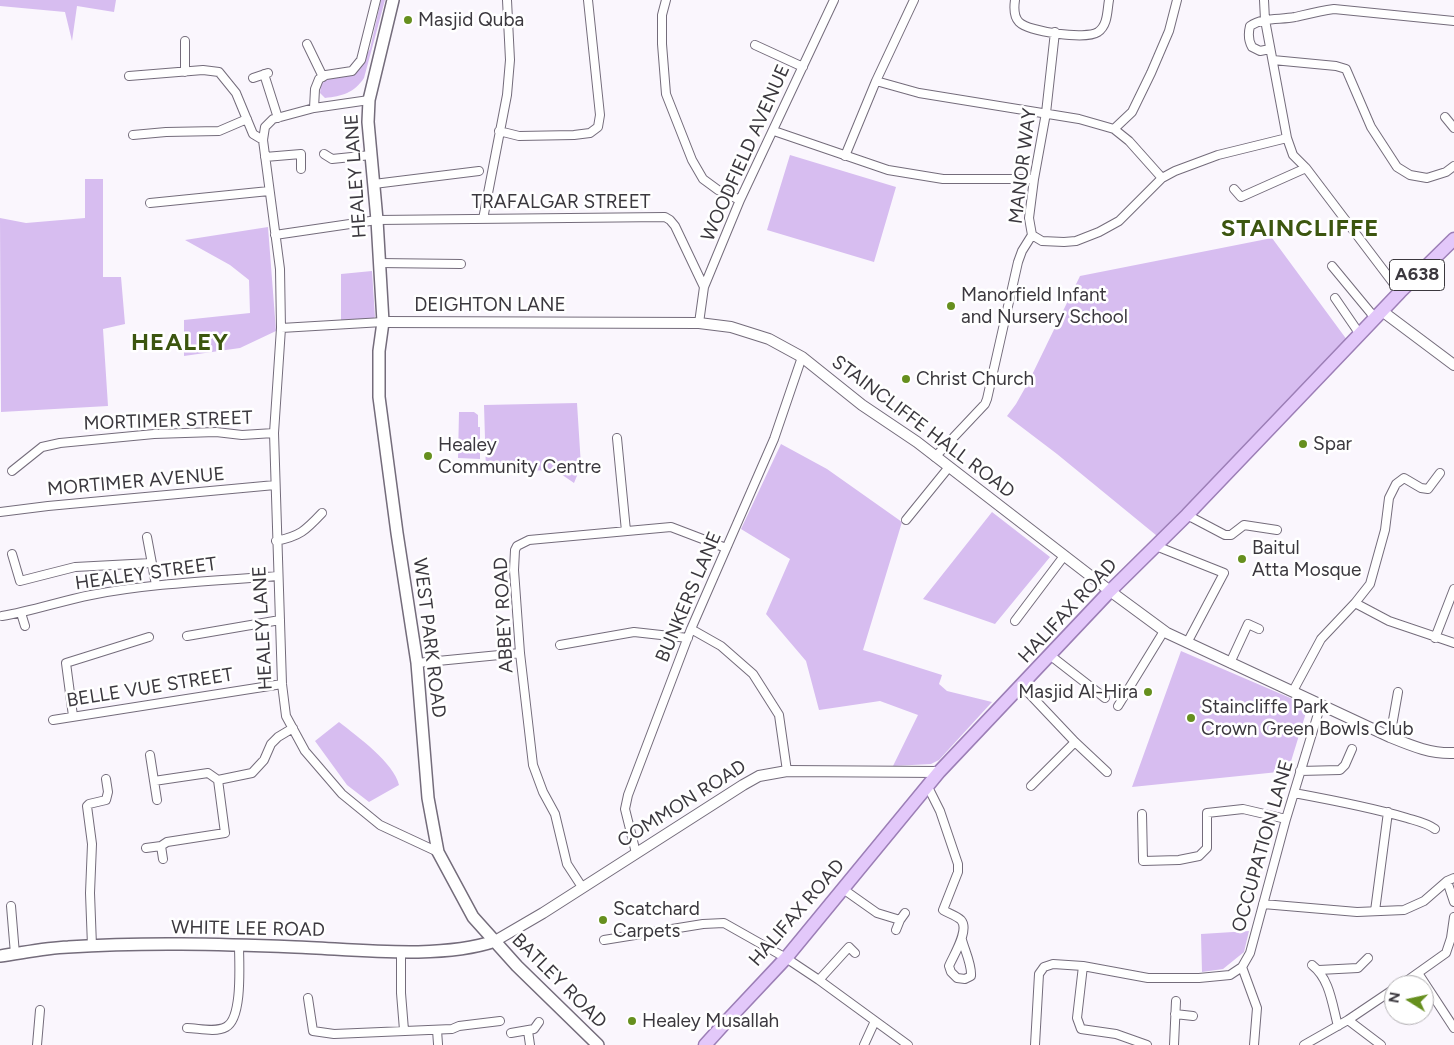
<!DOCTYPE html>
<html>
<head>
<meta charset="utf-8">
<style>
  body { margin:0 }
  #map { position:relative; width:1454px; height:1045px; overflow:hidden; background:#faf6fd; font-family:Figtree,sans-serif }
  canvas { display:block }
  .north { position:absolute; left:1384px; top:975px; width:50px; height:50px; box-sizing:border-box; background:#fff; border:1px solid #b1afb2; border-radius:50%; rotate:280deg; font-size:14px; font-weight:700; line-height:20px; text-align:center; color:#3b383e }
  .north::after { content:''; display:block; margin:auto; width:18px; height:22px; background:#668f1e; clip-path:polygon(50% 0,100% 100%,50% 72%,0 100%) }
</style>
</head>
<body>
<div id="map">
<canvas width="1454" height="1045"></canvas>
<div class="north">N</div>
</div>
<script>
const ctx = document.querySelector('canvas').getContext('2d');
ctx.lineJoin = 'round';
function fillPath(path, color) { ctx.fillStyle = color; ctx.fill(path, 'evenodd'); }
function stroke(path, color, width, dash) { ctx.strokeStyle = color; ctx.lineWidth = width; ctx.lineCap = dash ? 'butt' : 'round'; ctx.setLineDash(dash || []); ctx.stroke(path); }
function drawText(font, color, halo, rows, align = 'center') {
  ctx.font = font + ' Figtree,sans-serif'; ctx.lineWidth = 5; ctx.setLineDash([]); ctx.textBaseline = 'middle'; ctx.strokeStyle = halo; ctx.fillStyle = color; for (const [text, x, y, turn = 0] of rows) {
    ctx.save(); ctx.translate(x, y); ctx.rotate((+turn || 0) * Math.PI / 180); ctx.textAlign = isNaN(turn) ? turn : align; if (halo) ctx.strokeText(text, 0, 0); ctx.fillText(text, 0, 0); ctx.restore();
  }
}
fillPath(new Path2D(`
  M 0,0 L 116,0 L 114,12 L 77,6 L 72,41 L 65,12 L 0,6 Z
  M 381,0 L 385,0 L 364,78 C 354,93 342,96 325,98 L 320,93 L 321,84 L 327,79 L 346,76 L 354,73 L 370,49 Z
  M 790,155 L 896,187 L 874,262 L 767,230 Z
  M 85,179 L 103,179 L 103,277 L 121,277 L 125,324 L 103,329 L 108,406 L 1,412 L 0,218 L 26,223 L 85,218 Z
  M 268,227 L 276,331 L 240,348 L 184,356 L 184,320 L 250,313 L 249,280 L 230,265 L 185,240 Z
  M 1272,238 L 1350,344 L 1162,540 L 1057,454 L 1007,416 L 1016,404 L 1029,381 L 1080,276 Z
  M 372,271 L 375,317 L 371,320 L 341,322 L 341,274 Z
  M 577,403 L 581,466 L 574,483 L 555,470 L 486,472 L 484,405 Z
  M 459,412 L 474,412 L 478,415 L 478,427 L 480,427 L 480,459 L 458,458 Z
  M 781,444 L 827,469 L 902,522 L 863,650 L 942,675 L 939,684 L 947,691 L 992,702 L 939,760 L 931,764 L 893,766 L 918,715 L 880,701 L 819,710 L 806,661 L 766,614 L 790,559 L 741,529 Z
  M 992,512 L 1050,557 L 995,624 L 923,599 Z
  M 1181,651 L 1302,703 L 1306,710 L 1305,716 L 1288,771 L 1132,787 Z
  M 339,722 C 357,736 394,763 399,785 L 369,802 L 347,785 L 315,741 Z
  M 1249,931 L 1244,952 L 1223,969 L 1202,972 L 1201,934 Z`), '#d7bdf0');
const minor = new Path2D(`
  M 666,0 L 662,15 L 662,44 L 666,94 L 692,160 L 703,179 L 718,190 L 740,200
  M 1015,0 C 1014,7 1014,17 1019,22 C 1029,32 1086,40 1098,32 C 1108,25 1107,11 1109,0
  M 1264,0 L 1265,20 L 1287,138 L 1293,155 L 1306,168 L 1400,292
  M 185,41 L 185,72
  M 307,44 L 323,77
  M 755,45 L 803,67
  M 1270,49 L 1260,51 L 1252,47 C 1248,40 1248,34 1250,26 C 1263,17 1280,20 1295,17 C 1308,14 1320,11 1334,9 L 1454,21
  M 1273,60 L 1336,66 L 1346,69 L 1371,127 L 1397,167 L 1410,175 L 1427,178 L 1446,172 L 1454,166
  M 264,74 L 278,118
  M 129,76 L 203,70 L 219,72 L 236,93 L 253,134 L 263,140
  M 253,78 L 268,73
  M 876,81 L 919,93 L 1079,119 L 1114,129 L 1129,141 L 1162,178
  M 369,100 L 314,108 L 273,119 L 265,127 L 263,140 L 280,269 L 281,328 L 274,433 L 282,684 L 286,716 L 305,751 L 342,794 L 380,825 L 438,852
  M 314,108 L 315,89 L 319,79 L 326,75 L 352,71 L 361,60 L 376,0
  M 1445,117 L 1454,128
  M 1114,129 L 1132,112 L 1151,73 L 1169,31 L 1177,0
  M 499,131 L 519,136 L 574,135 L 590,133 L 598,127 L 600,115 L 588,0
  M 774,131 L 888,170 L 943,179 L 1034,179
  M 133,135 L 166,132 L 219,131 L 247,119
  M 324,154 L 332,159 L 371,155
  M 845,156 L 876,81 L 914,0
  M 265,157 L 301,154 L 301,169
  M 374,184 L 479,171
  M 1234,189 L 1241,197 L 1306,168
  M 150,203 L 269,191
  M 483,219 L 507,95 L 510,60 L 507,0
  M 275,235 L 377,220 L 665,217 L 670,220 L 675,226 L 704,287
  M 1032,235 L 1042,241 L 1064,242 L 1076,241 L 1099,232 L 1119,221 L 1162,178 L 1175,171 L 1218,155 L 1287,138
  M 379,263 L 461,264
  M 1332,266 L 1375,318
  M 1335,298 L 1359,333
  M 699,323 L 704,287 L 740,200 L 834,0
  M 281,328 L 383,322
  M 617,438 L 626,531
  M 935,457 L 985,404 L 987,399 L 1018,262 L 1022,251 L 1032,235 L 1029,218 L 1034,179 L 1046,113 L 1055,32
  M 12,471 L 42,447 L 60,443 L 154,434 L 216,432 L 242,435 L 274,433
  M 0,512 L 48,506 L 275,485
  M 1187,515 L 1225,535 L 1231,535 L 1244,525 L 1277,530
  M 906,520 L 949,467
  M 147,537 L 156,585
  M 276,541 C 300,536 305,531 322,513
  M 1156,546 L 1224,573 L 1187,643
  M 12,554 L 20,581 L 75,567 L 151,563
  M 1355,603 L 1389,621 L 1454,643
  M 21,613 L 25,626
  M 2,616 C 32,611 61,601 91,595 C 152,583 215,581 277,576
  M 1015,621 L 1064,556
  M 691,629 L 721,646 L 753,674 L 779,715 L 787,771
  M 187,636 L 280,620
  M 1435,638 L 1454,589
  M 560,645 L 634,632 L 688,638
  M 1051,656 L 1105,698
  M 417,663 L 520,653
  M 1230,663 L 1248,624 L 1259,629
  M 1022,686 L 1075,742 L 1107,772
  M 1293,691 L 1321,639 L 1355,603 L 1370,584 L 1385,530 L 1389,498 L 1396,484 L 1404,478 L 1421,488 L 1428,489 L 1440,473
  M 1118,706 L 1164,631
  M 73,716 L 66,663 L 149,637
  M 53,720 L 282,684
  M 1390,737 L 1398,692
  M 150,755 L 157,800
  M 1300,771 L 1340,770 L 1345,765 L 1352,749
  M 154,781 L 208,773 L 218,780 L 252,773 L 264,760 L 271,744 L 278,737 L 293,728
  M 1031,786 L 1075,742
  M 928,787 L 940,811 L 958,864 L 958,872 L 943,910 C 948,913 957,916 961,920 C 970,930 953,956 949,966 L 951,972 L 957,978 L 965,979 L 971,976 C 972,965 965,951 962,940
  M 1294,793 C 1332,800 1370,807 1407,818 C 1417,821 1427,823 1435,829
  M 1142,814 L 1143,861 L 1179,860 L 1199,856 L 1207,848 L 1207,813 L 1243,809 L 1286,819
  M 161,846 L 163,859
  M 146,848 L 161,846 L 167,842 L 225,833 L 218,780
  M 636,853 L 625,809 L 628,795 L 691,629 L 774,439 L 802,357
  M 1447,881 L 1454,902
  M 582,887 L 567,864 L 555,814 L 543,792 L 533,765 L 520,653 L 514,570 L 515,550 L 517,546 L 529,540 L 671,527 L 726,548
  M 843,889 L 877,913 L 900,920
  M 1263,904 L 1357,912 L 1404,910 L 1424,901 L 1447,881 L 1454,878
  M 11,906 L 15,954
  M 1375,911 L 1388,812
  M 896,930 L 900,920 L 905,913
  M 604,940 L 703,924 L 724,923 L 786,958 L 819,980 L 908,1045
  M 92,946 L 90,893 L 92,844 L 87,806 L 89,804 L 106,800 L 108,792 L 106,779
  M 401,951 L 401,993 L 404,1030
  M 1312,965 C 1330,979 1332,1004 1338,1026
  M 1083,966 L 1077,1018 L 1081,1029 L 1116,1034 L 1147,1045
  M 1242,967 L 1257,1008 L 1254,1045
  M 1319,970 L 1358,968 L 1368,958
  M 1418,973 L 1454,1028
  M 819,980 L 849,947 L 855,953
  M 1401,985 L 1446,953 L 1451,938 L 1454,917
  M 308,998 L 313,1031 L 334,1034 L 452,1029 L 459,1026 L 500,1021
  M 1175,1014 L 1193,1016
  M 1348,1020 L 1381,1045
  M 187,1028 C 198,1028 215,1033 226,1027 C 243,1018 239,963 239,945
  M 437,1030 L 438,1044
  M 528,1031 L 530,1045
  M 511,1033 L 534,1029 L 539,1022
  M 37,1045 L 40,1010
  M 864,1045 L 875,1021
  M 1035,1045 L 1039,974 L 1044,967 L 1053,964 L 1083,966 L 1148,978 L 1199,978 L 1230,975 L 1242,967 L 1250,953 L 1286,819 L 1321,704
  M 1174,1045 L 1176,1001
  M 1304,1045 L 1348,1020 L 1394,989`);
const tertiary = new Path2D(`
  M 1382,311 L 1454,365
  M 383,322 L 699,323 L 731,327 L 769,339 L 802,357 L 862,405 L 917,442 L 1110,591 L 1167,633 L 1390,737 C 1412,746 1431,754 1454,753
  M 495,941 L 543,913 L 743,785 L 759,776 L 787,771 L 939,772`);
const secondary = new Path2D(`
  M 393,0 L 369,100 L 368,122 L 377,220 L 383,322 L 379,351 L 379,397 L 397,533 L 417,663 L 428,798 L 438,852 L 473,917 L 517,966 L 598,1045
  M 0,956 C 22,953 45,948 68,947 C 143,942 219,944 295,947 C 354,949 439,960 495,941`);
const primary = new Path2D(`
  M 705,1045 L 724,1024 L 786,958 L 939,772 L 1110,591 L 1187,515 L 1400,292 L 1454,239`);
stroke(minor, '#746c7b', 10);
stroke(tertiary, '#746c7b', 12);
stroke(secondary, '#746c7b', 14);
stroke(primary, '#9c7eb6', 15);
stroke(minor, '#fff', 8);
stroke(tertiary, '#fff', 10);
stroke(secondary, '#fff', 11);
stroke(primary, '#e3c8fa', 12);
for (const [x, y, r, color] of [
  [408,20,5,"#668f1e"],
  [951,306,5,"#668f1e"],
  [906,379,5,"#668f1e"],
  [1303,444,5,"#668f1e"],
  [428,456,5,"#668f1e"],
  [1242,559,5,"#668f1e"],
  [1148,692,5,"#668f1e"],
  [1191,718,5,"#668f1e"],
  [603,920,5,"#668f1e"],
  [632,1021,5,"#668f1e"]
]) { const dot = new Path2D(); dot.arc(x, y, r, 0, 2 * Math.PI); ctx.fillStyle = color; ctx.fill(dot); stroke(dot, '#fff', 2); }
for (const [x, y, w] of [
  [1417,275,55]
]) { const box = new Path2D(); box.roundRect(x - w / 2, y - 15.5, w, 31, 4); ctx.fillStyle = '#fff'; ctx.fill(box); stroke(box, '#3b383e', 1); }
drawText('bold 18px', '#3b383e', null, [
  ["A638",1417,275]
]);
drawText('19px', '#3b383e', '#fff', [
  ["Masjid Quba",418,20],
  ["Manorfield Infant",961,295],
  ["and Nursery School",961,317],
  ["Christ Church",916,379],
  ["Spar",1313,444],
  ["Healey",438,445],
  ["Community Centre",438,467],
  ["Baitul",1252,548],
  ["Atta Mosque",1252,570],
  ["Masjid Al-Hira",1138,692,"right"],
  ["Staincliffe Park",1201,707],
  ["Crown Green Bowls Club",1201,729],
  ["Scatchard",613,909],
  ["Carpets",613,931],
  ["Healey Musallah",642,1021]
], 'left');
drawText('19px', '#3b383e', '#fff', [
  ["WOODFIELD AVENUE",746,153,-66],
  ["MANOR WAY",1023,166,-83],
  ["HEALEY LANE",356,176,-94],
  ["TRAFALGAR STREET",561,202],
  ["DEIGHTON LANE",490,305],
  ["MORTIMER STREET",168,421,-2],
  ["STAINCLIFFE HALL ROAD",923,427,37],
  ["MORTIMER AVENUE",136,482,-5],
  ["HEALEY STREET",146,574,-8],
  ["BUNKERS LANE",689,597,-67],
  ["HALIFAX ROAD",1068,611,-47],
  ["ABBEY ROAD",504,615,-93],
  ["HEALEY LANE",263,628,-93],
  ["WEST PARK ROAD",429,638,83],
  ["BELLE VUE STREET",150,688,-9],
  ["COMMON ROAD",682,804,-32],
  ["OCCUPATION LANE",1263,846,-74],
  ["HALIFAX ROAD",797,913,-49],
  ["WHITE LEE ROAD",248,929,1],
  ["BATLEY ROAD",559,981,45]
]);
ctx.letterSpacing = '1px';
drawText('bold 24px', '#3c560f', '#fff', [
  ["STAINCLIFFE",1300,229],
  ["HEALEY",180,343]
]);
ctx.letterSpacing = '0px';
</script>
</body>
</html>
